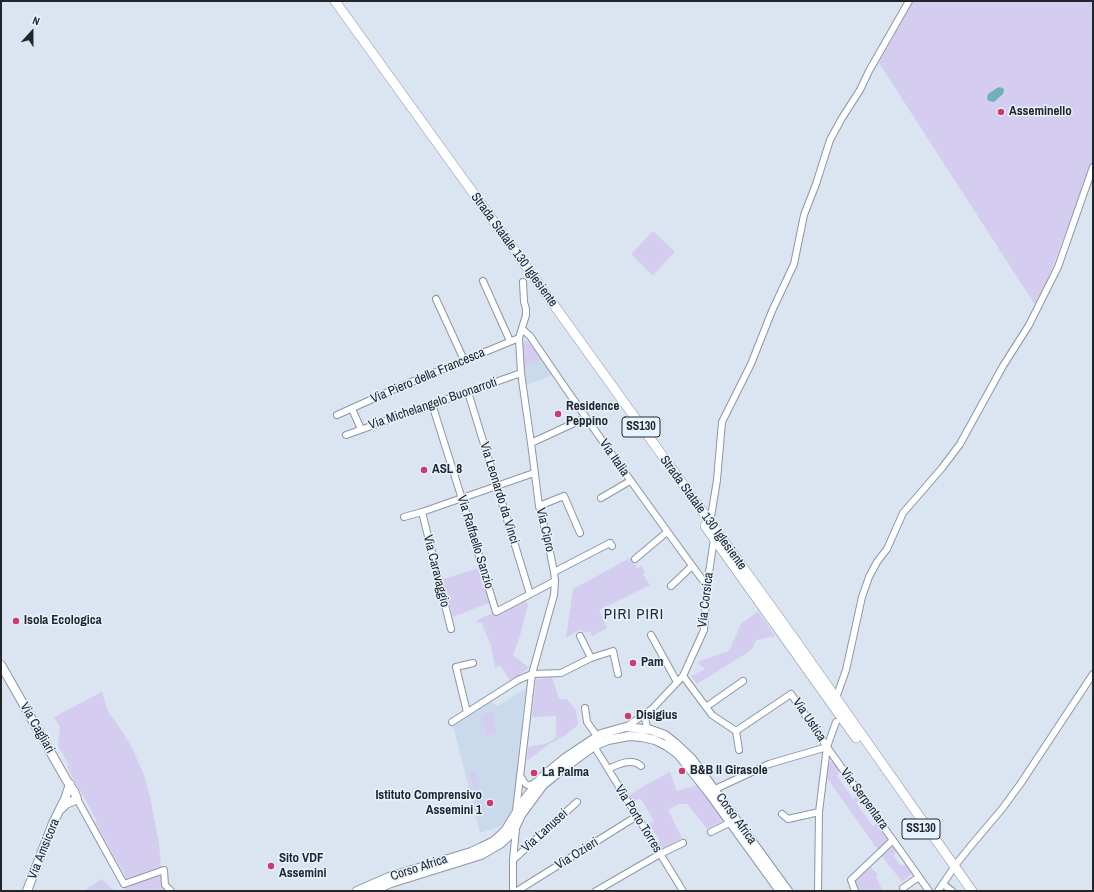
<!DOCTYPE html>
<html>
<head>
<meta charset="utf-8">
<style>
  body { margin:0 }
  #map { position:relative; width:1094px; height:892px; overflow:hidden; background:#dae5f1; font-family:"Archivo Narrow",sans-serif }
  canvas { display:block }
  .frame { position:absolute; inset:0; border:2px solid #22262a; pointer-events:none }
  .north { position:absolute; left:12px; top:12px; width:40px; height:40px; -webkit-text-stroke:3px #e7f2ff; paint-order:stroke; rotate:21deg; font-size:11px; font-weight:700; line-height:16px; text-align:center; color:#22262a }
  .north::after { content:''; display:block; margin:auto; width:14px; height:18px; background:#22262a; clip-path:polygon(50% 0,100% 100%,50% 72%,0 100%) }
</style>
</head>
<body>
<div id="map">
<canvas width="1094" height="892"></canvas>
<div class="frame"></div>
<div class="north">N</div>
</div>
<script>
const ctx = document.querySelector('canvas').getContext('2d');
ctx.lineJoin = 'round';
function fillPath(path, color) { ctx.fillStyle = color; ctx.fill(path, 'evenodd'); }
function stroke(path, color, width, dash) { ctx.strokeStyle = color; ctx.lineWidth = width; ctx.lineCap = dash ? 'butt' : 'round'; ctx.setLineDash(dash || []); ctx.stroke(path); }
function drawText(font, color, halo, rows, align = 'center') {
  ctx.font = font + ' "Archivo Narrow",sans-serif'; ctx.lineWidth = 3; ctx.setLineDash([]); ctx.textBaseline = 'middle'; ctx.strokeStyle = halo; ctx.fillStyle = color; for (const [text, x, y, turn = 0] of rows) {
    ctx.save(); ctx.translate(x, y); ctx.rotate((+turn || 0) * Math.PI / 180); ctx.textAlign = isNaN(turn) ? turn : align; if (halo) ctx.strokeText(text, 0, 0); ctx.fillText(text, 0, 0); ctx.restore();
  }
}
fillPath(new Path2D(`
  M 542,360 L 553,375 L 526,385 L 524,366 Z
  M 526,688 L 522,721 L 524,721 L 519,745 L 514,806 L 508,818 L 501,826 L 480,833 L 454,729 L 452,728 L 456,724 L 491,702 L 498,706 Z`), '#cadaec');
fillPath(new Path2D(`
  M 913,1 L 1093,1 L 1093,160 L 1037,308 L 879,63 Z
  M 653,231 L 675,252 L 653,275 L 652,275 L 631,254 Z
  M 525,340 L 529,342 L 542,360 L 524,366 L 523,344 Z
  M 630,558 L 638,568 L 641,566 L 645,572 L 643,574 L 650,585 L 599,610 L 607,628 L 592,636 L 590,631 L 585,633 L 581,629 L 566,638 L 573,589 Z
  M 479,568 L 491,602 L 453,617 L 443,579 Z
  M 525,599 L 528,605 L 520,636 L 513,655 L 529,668 L 510,681 L 500,665 L 495,668 L 491,645 L 481,622 L 478,623 L 477,620 L 493,613 L 495,616 Z
  M 758,611 L 775,636 L 757,640 L 755,642 L 753,648 L 747,653 L 697,684 L 691,676 L 705,669 L 697,662 L 729,651 L 741,624 Z
  M 552,677 L 559,699 L 567,699 L 576,710 L 578,725 L 564,736 L 549,744 L 527,761 L 528,747 C 537,745 551,744 556,737 L 556,716 L 532,717 L 536,679 Z
  M 102,692 L 108,711 L 124,734 L 133,750 L 144,775 L 150,797 L 159,844 L 161,867 L 127,879 L 95,822 L 97,821 L 67,767 L 69,765 L 58,746 L 60,727 L 54,717 Z
  M 492,712 L 497,734 L 486,736 L 481,715 Z
  M 834,759 L 840,768 L 837,776 L 853,799 L 859,794 L 862,798 L 856,803 L 873,826 L 879,822 L 890,838 L 878,850 L 827,778 L 829,763 Z
  M 475,772 L 485,817 L 481,818 L 470,773 Z
  M 670,772 L 677,791 L 698,785 L 724,820 L 707,829 L 687,804 L 679,804 L 668,810 L 682,838 L 662,849 L 658,842 L 660,841 L 649,824 L 654,821 L 640,798 L 632,803 L 628,796 L 644,786 Z
  M 894,845 L 897,849 L 894,856 L 901,866 L 907,863 L 913,873 L 902,882 L 882,856 Z
  M 871,867 L 878,875 L 876,877 L 883,891 L 858,891 L 854,882 Z
  M 162,873 L 168,891 L 126,891 L 124,887 Z
  M 102,879 L 115,891 L 83,891 L 85,890 Z`), '#d5cdf0');
fillPath(new Path2D(`
  M 1000,87 L 1004,89 L 1003,94 L 994,102 L 989,101 L 987,99 L 988,94 L 997,88 Z`), '#6fb1b8');
const street = new Path2D(`
  M 483,281 L 510,341
  M 436,299 L 464,360
  M 522,329 L 530,336 C 587,421 647,504 707,586
  M 468,392 L 530,594
  M 432,404 L 462,499 L 496,612 L 555,581
  M 352,409 L 361,429
  M 337,415 L 397,388 L 519,338
  M 346,435 L 521,373
  M 531,443 L 585,418
  M 601,498 L 630,481
  M 539,506 L 564,496 L 580,533
  M 422,512 L 451,629
  M 404,517 L 422,512 L 534,473
  M 710,523 L 717,480 L 722,422 L 751,364 L 772,311 L 794,264 L 804,215 L 816,184 L 830,140 L 842,118 L 860,90 L 869,71 L 909,1
  M 635,559 L 667,532
  M 554,572 L 610,543 L 612,546
  M 671,586 L 692,566
  M 651,635 L 677,682
  M 580,636 L 591,658
  M 683,676 L 712,715 L 736,731 L 791,694 L 827,747 L 929,891
  M 836,698 L 846,670 L 862,597 L 869,577 L 877,562 L 887,549 L 903,513 L 942,468 L 960,444 L 1003,366 L 1029,325 L 1058,267 L 1093,167
  M 706,707 L 743,681
  M 585,708 L 587,722 L 597,736
  M 467,712 L 456,667 L 473,663
  M 649,713 L 645,719 L 647,727 L 651,730
  M 452,722 L 518,680 L 532,674 L 561,673 L 591,658 L 613,651 L 618,674
  M 626,727 L 652,709 L 683,676 L 704,630 L 707,586 L 714,539
  M 736,731 L 739,750
  M 594,746 L 683,891
  M 608,769 C 617,765 632,757 641,766
  M 521,777 C 526,786 528,788 537,781
  M 711,791 L 769,764 L 827,747
  M 77,799 L 124,884 L 164,870 L 165,885 L 171,891
  M 516,811 L 532,674 L 554,595 L 555,581 L 554,572 L 548,542 L 539,506 L 531,443 L 521,373 L 519,338 L 526,315 L 526,309 L 524,302 L 523,282
  M 782,814 L 788,819 L 819,812
  M 711,832 L 733,821
  M 513,860 L 577,802
  M 943,884 L 952,891
  M 903,888 L 919,877
  M 513,891 L 513,860 L 516,829
  M 517,891 L 637,816
  M 596,891 L 660,854 L 683,843
  M 818,891 L 819,812 L 827,747 L 836,722
  M 855,891 L 851,880 L 893,840
  M 938,891 L 957,863 L 974,842 L 1002,809 L 1021,783 L 1093,674`);
const secondary = new Path2D(`
  M 1,665 L 67,781 L 74,791 L 77,799 L 66,804 L 61,809
  M 27,891 L 53,823 L 65,799 L 70,784
  M 357,891 L 389,877 L 471,852 L 482,847 L 494,841 L 505,831 L 524,800 L 543,776 L 565,758 L 601,734 L 626,727 L 651,730 L 665,735 L 675,743 L 692,759 L 788,891
  M 372,891 L 391,883 L 481,855 L 500,844 L 513,832 L 521,815 L 543,785 L 564,768 L 594,746 L 608,740 L 629,736 L 642,737 L 655,740 L 667,746 L 678,754 L 709,793 L 780,891`);
const primary = new Path2D(`
  M 335,1 L 793,637 L 972,891
  M 705,526 L 856,738`);
stroke(street, '#8c96a2', 8);
stroke(secondary, '#8c96a2', 10);
stroke(primary, '#8c96a2', 10);
stroke(street, '#fff', 6);
stroke(secondary, '#fff', 8);
stroke(primary, '#fff', 9);
for (const [x, y, r, color] of [
  [1001,112,4,"#ca3c6b"],
  [558,414,4,"#ca3c6b"],
  [424,470,4,"#ca3c6b"],
  [16,621,4,"#ca3c6b"],
  [633,663,4,"#ca3c6b"],
  [628,716,4,"#ca3c6b"],
  [682,771,4,"#ca3c6b"],
  [534,773,4,"#ca3c6b"],
  [490,803,4,"#ca3c6b"],
  [271,866,4,"#ca3c6b"]
]) { const dot = new Path2D(); dot.arc(x, y, r, 0, 2 * Math.PI); ctx.fillStyle = color; ctx.fill(dot); stroke(dot, '#e7f2ff', 1.5); }
for (const [x, y, w] of [
  [641,427,38],
  [921,829,38]
]) { const box = new Path2D(); box.roundRect(x - w / 2, y - 10, w, 20, 3); ctx.fillStyle = '#e7f2ff'; ctx.fill(box); stroke(box, '#22262a', 1); }
drawText('bold 12px', '#22262a', null, [
  ["SS130",641,427],
  ["SS130",921,829]
]);
drawText('bold 13px', '#22262a', '#e7f2ff', [
  ["Asseminello",1009,112],
  ["Residence",566,407],
  ["Peppino",566,422],
  ["ASL 8",432,470],
  ["Isola Ecologica",24,621],
  ["Pam",641,663],
  ["Disigius",636,716],
  ["B&B Il Girasole",690,771],
  ["La Palma",542,773],
  ["Istituto Comprensivo",482,796,"right"],
  ["Assemini 1",482,811,"right"],
  ["Sito VDF",279,859],
  ["Assemini",279,874]
], 'left');
drawText('13px', '#22262a', '#e7f2ff', [
  ["Strada Statale 130 Iglesiente",514,250,54],
  ["Via Piero della Francesca",428,376,-23],
  ["Via Michelangelo Buonarroti",433,404,-19],
  ["Via Italia",614,458,55],
  ["Via Leonardo da Vinci",499,493,73],
  ["Strada Statale 130 Iglesiente",703,513,54],
  ["Via Cipro",545,530,77],
  ["Via Raffaello Sanzio",475,542,73],
  ["Via Caravaggio",436,571,76],
  ["Via Corsica",706,600,-83],
  ["Via Ustica",809,720,56],
  ["Via Cagliari",37,728,60],
  ["Via Serpentara",864,799,54],
  ["Via Porto Torres",638,819,58],
  ["Corso Africa",736,819,54],
  ["Via Lanusei",545,831,-42],
  ["Via Amsicora",44,849,-68],
  ["Via Ozieri",577,854,-32],
  ["Corso Africa",419,868,-18]
]);
ctx.letterSpacing = '1px';
drawText('15px', '#222b34', '#e7f2ff', [
  ["PIRI PIRI",634,615]
]);
ctx.letterSpacing = '0px';
</script>
</body>
</html>
